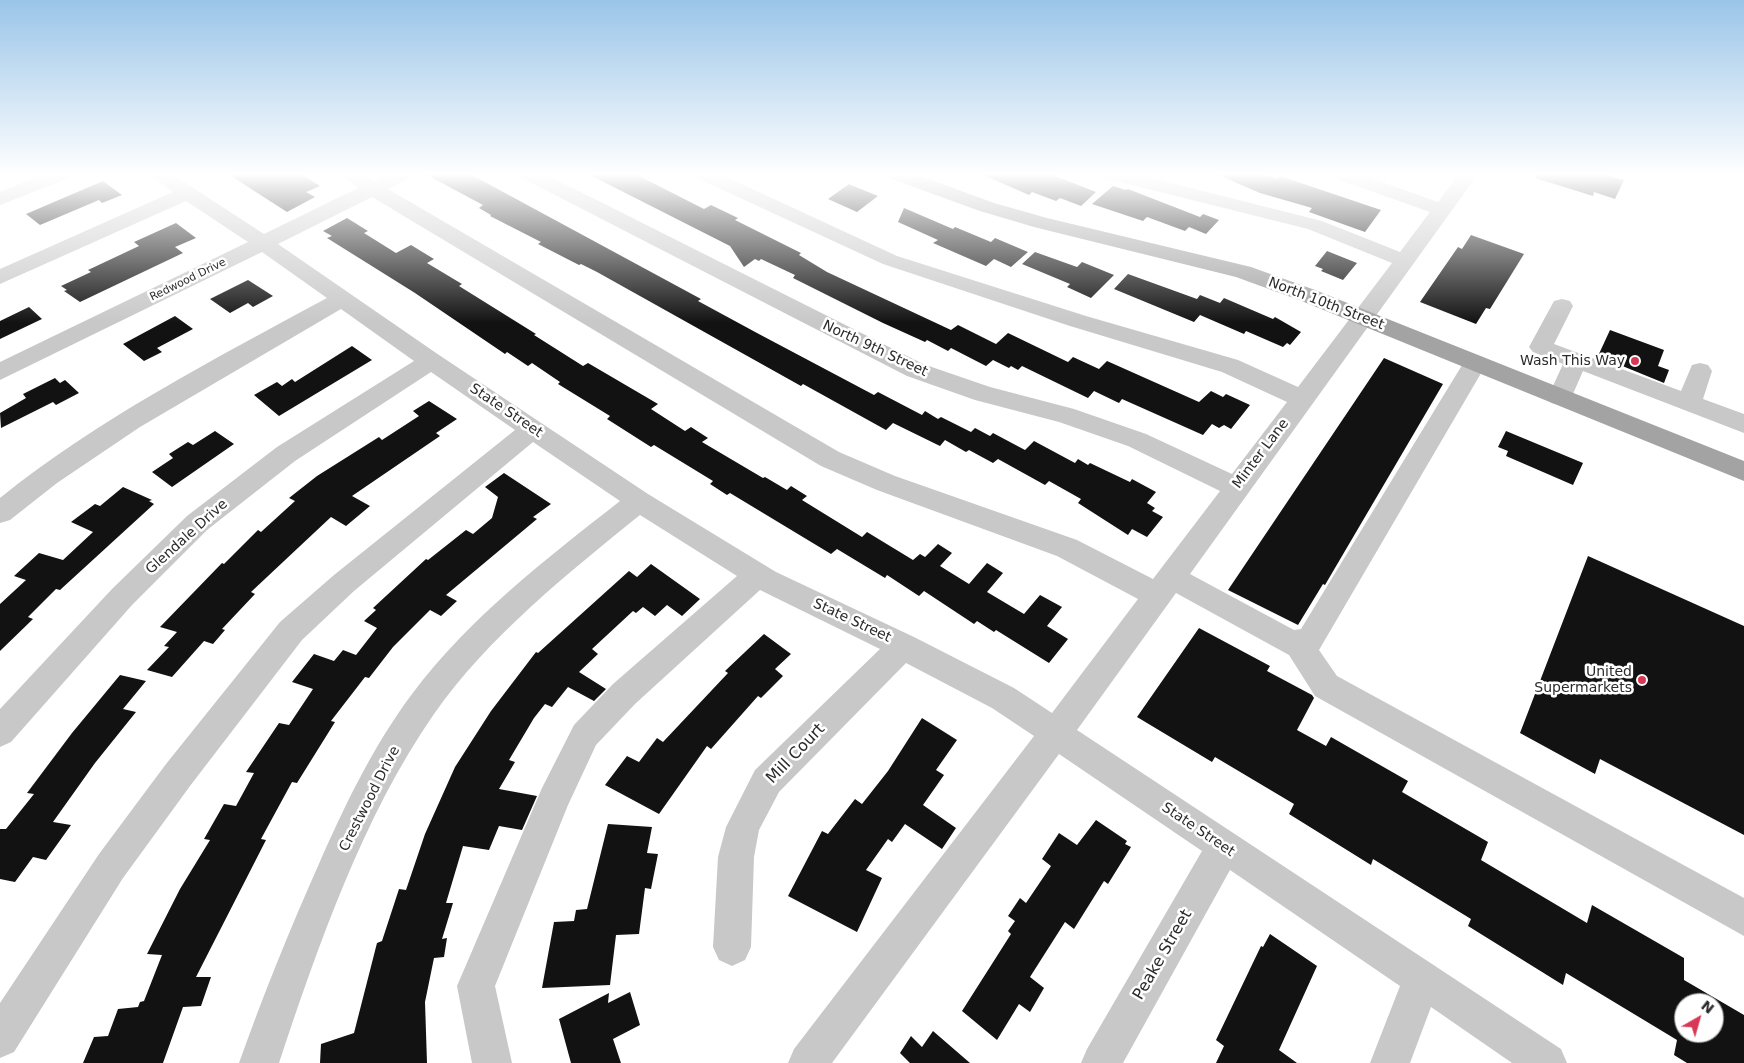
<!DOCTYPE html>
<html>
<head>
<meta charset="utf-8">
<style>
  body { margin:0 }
  #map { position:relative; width:1744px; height:1063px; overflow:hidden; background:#fff; font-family:"DejaVu Sans",sans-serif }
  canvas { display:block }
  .north { position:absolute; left:1674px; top:993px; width:50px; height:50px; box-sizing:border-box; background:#fff; border:1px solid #aaa; border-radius:50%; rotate:38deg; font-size:14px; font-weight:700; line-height:20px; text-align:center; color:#2b2b2b }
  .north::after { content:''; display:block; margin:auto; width:18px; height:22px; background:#d83856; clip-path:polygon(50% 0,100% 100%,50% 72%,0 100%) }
</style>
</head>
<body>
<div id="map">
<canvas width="1744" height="1063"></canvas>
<div class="north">N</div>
</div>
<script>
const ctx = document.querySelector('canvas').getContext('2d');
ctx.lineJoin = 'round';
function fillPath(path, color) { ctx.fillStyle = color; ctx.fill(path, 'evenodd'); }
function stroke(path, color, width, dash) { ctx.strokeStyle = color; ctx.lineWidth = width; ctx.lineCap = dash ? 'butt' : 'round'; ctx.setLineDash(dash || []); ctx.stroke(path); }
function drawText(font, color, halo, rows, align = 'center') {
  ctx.font = font + ' "DejaVu Sans",sans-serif'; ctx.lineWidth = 5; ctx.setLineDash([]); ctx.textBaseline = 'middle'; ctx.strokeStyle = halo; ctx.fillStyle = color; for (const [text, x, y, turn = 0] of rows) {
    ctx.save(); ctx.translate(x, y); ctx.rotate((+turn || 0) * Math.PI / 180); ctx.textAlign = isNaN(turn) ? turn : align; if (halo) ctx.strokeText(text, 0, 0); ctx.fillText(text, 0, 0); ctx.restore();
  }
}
fillPath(new Path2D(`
  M 228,174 L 301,174 L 320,186 L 306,192 L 315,197 L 287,212 Z
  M 425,174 L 470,174 L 701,299 L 698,301 L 757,333 L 874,395 L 878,392 L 922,415 L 925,411 L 938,419 L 941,417 L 971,432 L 975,428 L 990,436 L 993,433 L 1025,450 L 1034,441 L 1075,463 L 1078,459 L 1088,465 L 1090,463 L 1130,482 L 1132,479 L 1156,492 L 1147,503 L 1155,508 L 1152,511 L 1163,517 L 1147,537 L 1132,529 L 1128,535 L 1078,503 L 1081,499 L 1049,481 L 1045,485 L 998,459 L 993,463 L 969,450 L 966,452 L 945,440 L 940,446 L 893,423 L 886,430 L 803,384 L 801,386 L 597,272 L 581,264 L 579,265 L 538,244 L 541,242 L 490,216 L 491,215 L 479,208 L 483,205 Z
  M 588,174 L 635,174 L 704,209 L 711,205 L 738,218 L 735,220 L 801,253 L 799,255 L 827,272 L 951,330 L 958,325 L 996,344 L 1008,333 L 1068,362 L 1073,357 L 1099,369 L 1107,361 L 1199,402 L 1211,391 L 1223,397 L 1226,394 L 1250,405 L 1231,429 L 1224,425 L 1219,428 L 1212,424 L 1203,435 L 1122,399 L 1119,403 L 1094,391 L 1088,398 L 1022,366 L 1018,370 L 1011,366 L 1009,368 L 993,360 L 986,366 L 951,348 L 948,351 L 927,340 L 925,342 L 883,323 L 793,278 L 795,275 L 761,259 L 759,261 L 755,259 L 744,267 L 730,246 Z
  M 981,174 L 1050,174 L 1096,192 L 1081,206 L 1060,198 L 1056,201 L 1032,192 L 1029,195 Z
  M 1216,174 L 1263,174 L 1277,179 L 1280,176 L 1381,210 L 1365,232 L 1309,212 L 1312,208 L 1260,193 Z
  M 1536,174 L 1604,174 L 1624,180 L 1615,199 L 1594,192 L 1593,196 L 1535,178 Z
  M 103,181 L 122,195 L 102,203 L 99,200 L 40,225 L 26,214 Z
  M 849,184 L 851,185 L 878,196 L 857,212 L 828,199 Z
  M 1113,186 L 1126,190 L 1128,189 L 1200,217 L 1193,224 L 1203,214 L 1219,220 L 1206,234 L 1189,227 L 1185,231 L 1147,217 L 1143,221 L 1092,204 Z
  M 904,208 L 953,229 L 955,227 L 991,242 L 995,238 L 1028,252 L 1011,267 L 994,259 L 986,266 L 933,243 L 938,240 L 898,222 Z
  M 347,218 L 368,231 L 364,233 L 396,253 L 411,245 L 434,259 L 427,263 L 462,284 L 459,286 L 536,334 L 534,335 L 583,366 L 588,363 L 658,404 L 651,409 L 685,431 L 691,427 L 708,438 L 702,442 L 763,478 L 765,477 L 787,490 L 791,486 L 807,496 L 802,500 L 862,537 L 867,532 L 913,560 L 920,554 L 925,557 L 938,544 L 952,553 L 940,566 L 969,584 L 987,563 L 1003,573 L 987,592 L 1024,614 L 1040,595 L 1062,607 L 1047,626 L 1068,639 L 1049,663 L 996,630 L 994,632 L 977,621 L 974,624 L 924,591 L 919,596 L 887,575 L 885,578 L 837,549 L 831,554 L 730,493 L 727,495 L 710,484 L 713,481 L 654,445 L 651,447 L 607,419 L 610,416 L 558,384 L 560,382 L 532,363 L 528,366 L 507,352 L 505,354 L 415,293 L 327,238 L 332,236 L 323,231 Z
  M 176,223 L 196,238 L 175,247 L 183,253 L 80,302 L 64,291 L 67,290 L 61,286 L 91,272 L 88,270 L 139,246 L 134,242 Z
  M 1471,235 L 1524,254 L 1490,309 L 1486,308 L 1476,324 L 1420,302 L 1458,247 L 1462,249 Z
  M 1327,251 L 1357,263 L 1343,280 L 1321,271 L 1323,269 L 1315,266 Z
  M 1035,252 L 1077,267 L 1082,262 L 1114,275 L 1091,298 L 1067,287 L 1070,284 L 1022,264 Z
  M 1128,274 L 1197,299 L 1200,295 L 1220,303 L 1224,298 L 1273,319 L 1275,317 L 1301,332 L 1290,345 L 1287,343 L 1283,347 L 1246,331 L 1244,334 L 1200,315 L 1194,322 L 1114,289 Z
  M 248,280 L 273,296 L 253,307 L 248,303 L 230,313 L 210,299 Z
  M 29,307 L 42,319 L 0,339 L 0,321 Z
  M 175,316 L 193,329 L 157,348 L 162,352 L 144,361 L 123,344 Z
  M 1610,330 L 1664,350 L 1658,366 L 1669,370 L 1664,383 L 1598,356 Z
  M 352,346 L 372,360 L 279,416 L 254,395 L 277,382 L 282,386 L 292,379 L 295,382 Z
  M 1384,358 L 1443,384 L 1325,585 L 1323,584 L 1298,625 L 1228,590 Z
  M 55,378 L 60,383 L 65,380 L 79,393 L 56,405 L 53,402 L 1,428 L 0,413 L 26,398 L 23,394 Z
  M 429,401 L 457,419 L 436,433 L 440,436 L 352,496 L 370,506 L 346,526 L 331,517 L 251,592 L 255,594 L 222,629 L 225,630 L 213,644 L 204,641 L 172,677 L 147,670 L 169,647 L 164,646 L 177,632 L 160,627 L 222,563 L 224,564 L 258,530 L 261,532 L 295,501 L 289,498 L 317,476 L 379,437 L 382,440 L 419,416 L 413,411 Z
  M 215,431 L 234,444 L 172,487 L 152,472 L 173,458 L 169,454 L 188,442 L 193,445 Z
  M 1506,431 L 1583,463 L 1573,485 L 1506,456 L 1508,451 L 1498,447 Z
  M 504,473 L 551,504 L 533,517 L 537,519 L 446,595 L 457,601 L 441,616 L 430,610 L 393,647 L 369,678 L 365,677 L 331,721 L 335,722 L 297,783 L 292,782 L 261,839 L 266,840 L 196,977 L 211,977 L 201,1006 L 183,1007 L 163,1063 L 83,1063 L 94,1037 L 108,1036 L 118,1009 L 138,1007 L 140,1002 L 144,1001 L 162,955 L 147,954 L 180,889 L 210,840 L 204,839 L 224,804 L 236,806 L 254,773 L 246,772 L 279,723 L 289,725 L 313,689 L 292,682 L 314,654 L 334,661 L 343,650 L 356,655 L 377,628 L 364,621 L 376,610 L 373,608 L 426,559 L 428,560 L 466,530 L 473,534 L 492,518 L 498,497 L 485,487 Z
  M 123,487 L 152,500 L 149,501 L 154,504 L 60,590 L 56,589 L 28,617 L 33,619 L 0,651 L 0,604 L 26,580 L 14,576 L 39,553 L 63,560 L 93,532 L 71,522 L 95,504 L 100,506 Z
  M 1588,556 L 1744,626 L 1744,835 L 1600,759 L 1595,774 L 1520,733 Z
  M 651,564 L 700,599 L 682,616 L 667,605 L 655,616 L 643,607 L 636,613 L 633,611 L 592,649 L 598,654 L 579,672 L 606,689 L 594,701 L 568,687 L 552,707 L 545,704 L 534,718 L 509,760 L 515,762 L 499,789 L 537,796 L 522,830 L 499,826 L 489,850 L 463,846 L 446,903 L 453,903 L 442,939 L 447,938 L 444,957 L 434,958 L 425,1002 L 427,1063 L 320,1063 L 321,1044 L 354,1033 L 377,943 L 382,941 L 399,889 L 406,890 L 425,834 L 455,767 L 491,711 L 536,652 L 538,653 L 629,571 L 637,577 Z
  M 1199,628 L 1270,666 L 1267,671 L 1312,695 L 1314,698 L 1297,730 L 1326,746 L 1331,737 L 1408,781 L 1402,792 L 1488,842 L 1481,860 L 1587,923 L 1592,905 L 1684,958 L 1684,980 L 1744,1015 L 1744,1063 L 1687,1063 L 1674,1055 L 1677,1040 L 1566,973 L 1563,985 L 1468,926 L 1471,919 L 1373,859 L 1371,865 L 1289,814 L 1294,804 L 1215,757 L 1212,762 L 1137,717 ZM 1684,1003 L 1714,1003 L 1714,1033 L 1684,1033 Z
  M 764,634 L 791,654 L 775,669 L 783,676 L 761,698 L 758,696 L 711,749 L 707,746 L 659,814 L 605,785 L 627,756 L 639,762 L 657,738 L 663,742 L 728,673 L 725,671 Z
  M 120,675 L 146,681 L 123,709 L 136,712 L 95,763 L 53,822 L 71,825 L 46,860 L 33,857 L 15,882 L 0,879 L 0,829 L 6,829 L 34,794 L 27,793 L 72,733 Z
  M 922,718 L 957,740 L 936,770 L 944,775 L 923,805 L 956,828 L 942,849 L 905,824 L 892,842 L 888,839 L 866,870 L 882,878 L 857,932 L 788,896 L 822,831 L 828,834 L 855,799 L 862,804 L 888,771 Z
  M 1096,820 L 1127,841 L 1125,844 L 1131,847 L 1108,884 L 1104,881 L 1074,929 L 1065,922 L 1030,977 L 1044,988 L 1030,1012 L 1019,1004 L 997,1040 L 962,1011 L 1011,934 L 1008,931 L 1015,921 L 1008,916 L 1020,898 L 1026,903 L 1051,866 L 1042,859 L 1059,833 L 1077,845 Z
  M 608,824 L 652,827 L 647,853 L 658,854 L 651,889 L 645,888 L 639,934 L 616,935 L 610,985 L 542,988 L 554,922 L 574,921 L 576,910 L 587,909 Z
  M 1270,934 L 1317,966 L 1279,1050 L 1297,1063 L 1216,1063 L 1224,1046 L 1216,1040 L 1261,946 L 1263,947 Z
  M 630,992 L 640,1025 L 613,1039 L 621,1063 L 571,1063 L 559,1019 L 609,993 L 608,1003 Z
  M 933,1031 L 970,1063 L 910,1063 L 900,1053 L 911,1036 L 922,1047 Z`), '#121212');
fillPath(new Path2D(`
  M 44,174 L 71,174 L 69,178 L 0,205 L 0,192 Z
  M 150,174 L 172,174 L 264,234 L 358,188 L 339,174 L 362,174 L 374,181 L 387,174 L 412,174 L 410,178 L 388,189 L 839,452 L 895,476 L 1077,540 L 1153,579 L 1220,491 L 1128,446 L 1059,422 L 975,400 L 907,376 L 522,178 L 520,174 L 545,174 L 923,364 L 990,387 L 1074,409 L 1146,434 L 1232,474 L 1287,402 L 1222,372 L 1070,326 L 883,264 L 697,178 L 695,174 L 720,174 L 897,256 L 1086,316 L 1238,360 L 1298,387 L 1392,263 L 1308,229 L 1104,178 L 1102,174 L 1135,174 L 1322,221 L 1400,252 L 1430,212 L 1334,178 L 1332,174 L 1360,174 L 1438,202 L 1459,174 L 1478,174 L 1190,574 L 1294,630 L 1301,629 L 1467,357 L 1475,355 L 1483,357 L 1487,363 L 1319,650 L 1337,676 L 1744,898 L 1744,936 L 1315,696 L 1289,655 L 1176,593 L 1077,730 L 1561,1049 L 1567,1063 L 1512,1063 L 1431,1007 L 1410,1063 L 1370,1063 L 1400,986 L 1230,870 L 1123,1063 L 1081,1063 L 1087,1049 L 1202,851 L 1059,754 L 832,1063 L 788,1063 L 794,1049 L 1034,736 L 992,708 L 906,663 L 779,792 L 759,830 L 754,857 L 751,947 L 745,960 L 732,966 L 719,960 L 713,947 L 718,857 L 726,827 L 755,770 L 880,649 L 760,590 L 635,704 L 596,745 L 568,805 L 495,986 L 512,1063 L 472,1063 L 457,986 L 542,788 L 574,725 L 613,684 L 737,576 L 640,515 C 567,574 488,637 434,714 C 363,816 318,946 279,1063 L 239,1063 C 263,996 289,931 318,866 C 344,807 373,746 412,694 C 469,618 546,559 620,501 L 533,442 L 354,591 L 302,640 L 190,786 L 123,878 L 14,1052 L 0,1058 L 0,1003 L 99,854 L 166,764 L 280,622 L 334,575 L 515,430 L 431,372 L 295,461 L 207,530 L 132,605 L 11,742 L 0,747 L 0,709 L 112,589 L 187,516 L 277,447 L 414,361 L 341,309 L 140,427 L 57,483 L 10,520 L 0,523 L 0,498 C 96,420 218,357 327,298 L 262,252 L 0,380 L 0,362 L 248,242 L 186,201 L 0,284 L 0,269 L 173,192 ZM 372,197 L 821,466 L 877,490 L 1057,556 L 1138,599 L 1052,713 L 1014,688 L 914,637 L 776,572 L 648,494 L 439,355 L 278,244 Z
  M 1562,299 L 1570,301 L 1573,306 L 1554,344 L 1681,391 L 1692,365 L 1700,363 L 1708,365 L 1712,371 L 1703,399 L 1744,414 L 1744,433 L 1583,371 L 1569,403 L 1560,405 L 1551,403 L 1548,397 L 1563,364 L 1533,352 L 1529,347 L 1554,301 Z`), '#c8c8c8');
fillPath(new Path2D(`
  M 887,174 L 915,174 L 994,203 L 1047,218 L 1251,267 L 1315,290 L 1744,461 L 1744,481 L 1299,300 L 1236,277 L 1034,227 L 980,211 L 889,178 Z`), '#a3a3a3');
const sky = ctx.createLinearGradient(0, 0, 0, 323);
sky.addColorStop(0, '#9ac5e8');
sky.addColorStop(0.54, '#fff');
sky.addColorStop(1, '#ffffff00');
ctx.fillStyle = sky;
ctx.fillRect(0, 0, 1744, 323);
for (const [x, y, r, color] of [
  [1635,361,5,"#d83856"],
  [1642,680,5,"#d83856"]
]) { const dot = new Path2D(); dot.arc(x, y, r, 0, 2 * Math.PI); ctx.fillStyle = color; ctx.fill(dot); stroke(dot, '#fff', 2); }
drawText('11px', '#2b2b2b', '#fff', [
  ["Redwood Drive",188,280,-26]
]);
drawText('14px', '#2b2b2b', '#fff', [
  ["North 10th Street",1326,304,21],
  ["North 9th Street",875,349,25],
  ["State Street",506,411,34],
  ["Minter Lane",1261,454,-53],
  ["Glendale Drive",187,537,-42],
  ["State Street",852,621,25],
  ["Crestwood Drive",370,799,-63],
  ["State Street",1198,830,34]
]);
drawText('14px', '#2b2b2b', '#fff', [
  ["Wash This Way",1625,361],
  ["United",1632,672],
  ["Supermarkets",1632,688]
], 'right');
drawText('16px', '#2b2b2b', '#fff', [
  ["Mill Court",796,754,-46],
  ["Peake Street",1163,955,-60]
]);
</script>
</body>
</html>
